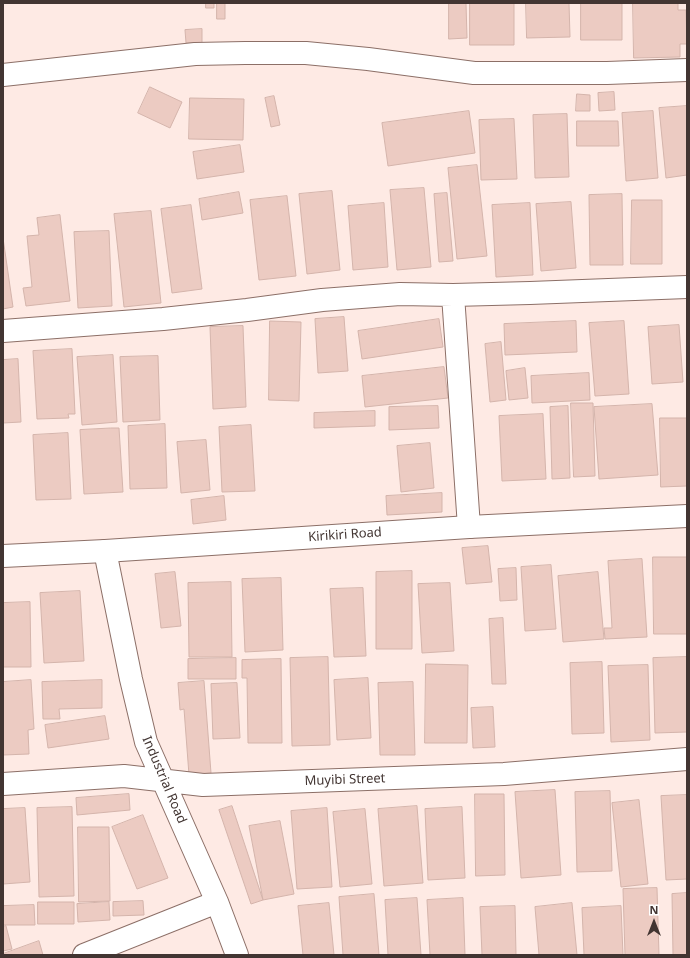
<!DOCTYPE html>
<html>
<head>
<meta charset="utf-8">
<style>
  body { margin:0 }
  #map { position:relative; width:690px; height:958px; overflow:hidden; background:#feeae4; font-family:"Noto Sans",sans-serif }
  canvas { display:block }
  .frame { position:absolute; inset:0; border:4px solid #423532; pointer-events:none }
  .north { position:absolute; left:634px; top:902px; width:40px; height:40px; -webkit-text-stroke:3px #fff; paint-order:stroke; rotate:0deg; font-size:11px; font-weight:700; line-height:16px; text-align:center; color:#423532 }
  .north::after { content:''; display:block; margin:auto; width:14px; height:18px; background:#423532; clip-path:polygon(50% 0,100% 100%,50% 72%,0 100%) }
</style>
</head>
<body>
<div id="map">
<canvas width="690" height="958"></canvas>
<div class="frame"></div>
<div class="north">N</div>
</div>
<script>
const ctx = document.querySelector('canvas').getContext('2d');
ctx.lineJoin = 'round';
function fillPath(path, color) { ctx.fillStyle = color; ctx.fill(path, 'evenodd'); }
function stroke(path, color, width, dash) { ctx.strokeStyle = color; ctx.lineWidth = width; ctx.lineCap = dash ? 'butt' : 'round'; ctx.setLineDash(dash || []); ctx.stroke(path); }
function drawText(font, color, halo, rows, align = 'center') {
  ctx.font = font + ' "Noto Sans",sans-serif'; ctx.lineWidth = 4; ctx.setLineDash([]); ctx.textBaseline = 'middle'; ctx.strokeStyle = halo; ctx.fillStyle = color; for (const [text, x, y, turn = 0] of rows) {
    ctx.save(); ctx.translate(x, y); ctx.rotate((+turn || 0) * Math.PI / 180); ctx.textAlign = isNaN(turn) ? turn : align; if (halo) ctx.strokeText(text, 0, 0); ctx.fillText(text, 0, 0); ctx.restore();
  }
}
const building = new Path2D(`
  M 206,3 L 214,3 L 214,8 L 206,8 Z
  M 217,3 L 225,3 L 225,19 L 217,19 Z
  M 449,3 L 466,3 L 467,38 L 449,39 Z
  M 470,3 L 514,3 L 514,45 L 470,45 Z
  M 526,3 L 569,3 L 570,37 L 527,38 Z
  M 581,3 L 622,3 L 622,40 L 581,40 Z
  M 633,3 L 678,3 L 678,10 L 686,10 L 687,44 L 680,44 L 680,57 L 634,58 Z
  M 202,29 L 202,43 L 186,43 L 185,30 Z
  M 150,87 L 182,102 L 170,128 L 138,113 Z
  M 614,92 L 615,110 L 599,111 L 598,93 Z
  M 577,94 L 590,95 L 590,111 L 576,111 Z
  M 274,96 L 280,125 L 271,127 L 265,98 Z
  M 190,98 L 244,99 L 243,140 L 189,139 Z
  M 687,106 L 687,175 L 666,178 L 659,108 Z
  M 469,111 L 475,153 L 388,166 L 382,123 Z
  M 653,111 L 658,178 L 626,181 L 622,113 Z
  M 567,114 L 569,177 L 535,178 L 533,115 Z
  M 514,119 L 517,179 L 481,180 L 479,120 Z
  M 577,121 L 618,121 L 619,146 L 577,146 Z
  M 240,145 L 244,172 L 197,179 L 193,152 Z
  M 477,165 L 487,256 L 457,259 L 448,168 Z
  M 424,188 L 431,267 L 397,270 L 390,190 Z
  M 332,191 L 340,270 L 307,274 L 299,194 Z
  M 239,192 L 243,213 L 202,220 L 199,199 Z
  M 447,193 L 453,261 L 439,262 L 434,194 Z
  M 622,194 L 623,265 L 590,265 L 589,195 Z
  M 287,196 L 296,276 L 259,280 L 250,200 Z
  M 632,200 L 662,200 L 662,264 L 631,264 Z
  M 571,202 L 576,268 L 541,271 L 536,204 Z
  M 384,203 L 388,267 L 353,270 L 348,206 Z
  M 530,203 L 533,275 L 496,277 L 492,205 Z
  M 191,205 L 202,289 L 172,293 L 161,209 Z
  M 151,211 L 161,303 L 124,307 L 114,214 Z
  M 60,215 L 70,301 L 26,306 L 23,288 L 32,287 L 27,236 L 39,235 L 37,218 Z
  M 109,231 L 112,306 L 78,308 L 74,232 Z
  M 3,238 L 13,307 L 3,309 Z
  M 344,317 L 348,371 L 318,373 L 315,319 Z
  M 439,319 L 443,347 L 362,359 L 358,331 Z
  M 270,321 L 301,322 L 299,401 L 269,400 Z
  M 576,321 L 577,352 L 505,355 L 504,324 Z
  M 624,321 L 629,394 L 595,396 L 589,323 Z
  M 679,325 L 683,382 L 652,384 L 648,327 Z
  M 243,326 L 246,407 L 213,409 L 210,327 Z
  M 501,342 L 506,400 L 490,402 L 485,344 Z
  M 72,349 L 75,414 L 68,414 L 69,418 L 37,419 L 33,351 Z
  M 113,355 L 117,422 L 82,425 L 77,357 Z
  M 158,356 L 160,420 L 123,422 L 120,357 Z
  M 18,359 L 21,422 L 3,423 L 3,360 Z
  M 444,367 L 448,398 L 365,407 L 362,376 Z
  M 525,368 L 528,398 L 509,400 L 506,371 Z
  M 589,373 L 590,400 L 532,403 L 531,376 Z
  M 571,403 L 593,403 L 595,476 L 574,477 Z
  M 652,404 L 658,475 L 599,479 L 594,407 Z
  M 438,406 L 439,428 L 389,430 L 389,407 Z
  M 568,406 L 570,478 L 552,479 L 550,407 Z
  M 375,411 L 375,426 L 314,428 L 314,413 Z
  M 543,414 L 546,479 L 502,481 L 499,416 Z
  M 660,418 L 687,418 L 687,486 L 661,487 Z
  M 165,424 L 167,488 L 130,489 L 128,426 Z
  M 251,425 L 255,491 L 222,492 L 219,427 Z
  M 111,428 L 119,428 L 123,492 L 84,494 L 80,430 Z
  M 68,433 L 71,499 L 36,500 L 33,435 Z
  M 206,440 L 210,490 L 181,493 L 177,442 Z
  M 430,443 L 434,488 L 401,492 L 397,446 Z
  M 442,493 L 442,512 L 387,515 L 386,496 Z
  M 224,496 L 226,520 L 193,524 L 191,500 Z
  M 488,546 L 492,582 L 466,584 L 462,548 Z
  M 653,557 L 687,557 L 687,634 L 654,634 Z
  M 642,559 L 647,637 L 605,639 L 604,628 L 612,628 L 608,561 Z
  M 551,565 L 556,629 L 525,631 L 521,567 Z
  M 516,568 L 517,600 L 500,601 L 498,569 Z
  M 412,571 L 412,649 L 376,649 L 376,572 Z
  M 175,572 L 181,626 L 161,628 L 155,574 Z
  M 598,572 L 604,639 L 563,642 L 558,576 Z
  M 281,578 L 283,650 L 245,652 L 242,579 Z
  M 231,582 L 232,657 L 189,657 L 188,583 Z
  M 450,583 L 454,651 L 422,653 L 418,584 Z
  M 363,588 L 366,656 L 334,657 L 330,589 Z
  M 80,591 L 84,661 L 44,663 L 40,593 Z
  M 30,602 L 31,667 L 3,667 L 3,603 Z
  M 503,618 L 506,684 L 492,684 L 489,619 Z
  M 328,657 L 330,745 L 292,746 L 290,658 Z
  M 687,657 L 687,732 L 655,733 L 653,658 Z
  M 236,658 L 236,679 L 188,679 L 188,659 Z
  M 281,659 L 282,743 L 248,743 L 247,678 L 242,678 L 242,660 Z
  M 602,662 L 604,733 L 572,734 L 570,663 Z
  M 426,664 L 468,665 L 467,743 L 425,743 Z
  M 648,665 L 650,740 L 611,742 L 608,666 Z
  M 368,678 L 371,738 L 337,740 L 334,680 Z
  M 31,680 L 34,729 L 28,730 L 29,754 L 3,755 L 3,682 Z
  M 102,680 L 102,708 L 59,709 L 60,719 L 43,719 L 42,682 Z
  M 204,681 L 211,773 L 189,775 L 184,709 L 180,710 L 178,683 Z
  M 413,682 L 415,755 L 380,755 L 378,683 Z
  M 237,683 L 240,738 L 213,739 L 211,684 Z
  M 493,707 L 495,747 L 473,748 L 471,708 Z
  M 105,716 L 109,739 L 48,748 L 45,725 Z
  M 555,790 L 561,875 L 521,878 L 515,792 Z
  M 610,791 L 612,871 L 577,872 L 575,792 Z
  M 129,794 L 130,810 L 77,815 L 76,798 Z
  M 475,794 L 504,794 L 505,875 L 476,876 Z
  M 687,795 L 687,879 L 666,880 L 661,796 Z
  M 639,800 L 648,884 L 621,887 L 612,803 Z
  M 232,806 L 263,900 L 251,904 L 219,810 Z
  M 417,806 L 423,883 L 384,886 L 378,809 Z
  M 72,807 L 74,896 L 39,897 L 37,808 Z
  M 462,807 L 465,878 L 428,880 L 425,809 Z
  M 25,808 L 30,882 L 3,884 L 3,809 Z
  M 327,808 L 332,887 L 297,889 L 291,811 Z
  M 365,809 L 372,884 L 340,887 L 333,812 Z
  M 143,815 L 168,878 L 137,889 L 112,827 Z
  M 280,821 L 294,894 L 263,900 L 249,826 Z
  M 78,827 L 109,827 L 110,901 L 79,902 Z
  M 657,888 L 659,955 L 625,955 L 623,889 Z
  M 687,893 L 687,955 L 673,955 L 672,894 Z
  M 374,894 L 379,955 L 343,955 L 339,897 Z
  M 417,898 L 421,955 L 388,955 L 385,900 Z
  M 463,898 L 465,955 L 430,955 L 427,900 Z
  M 143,901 L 144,915 L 113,916 L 113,902 Z
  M 38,902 L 74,902 L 74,924 L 38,924 Z
  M 109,902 L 110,920 L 78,922 L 77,904 Z
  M 329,903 L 334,955 L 303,955 L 298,906 Z
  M 572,903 L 577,955 L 539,955 L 535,907 Z
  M 34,905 L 35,925 L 3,925 L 3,906 Z
  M 515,906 L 516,955 L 482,955 L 480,907 Z
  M 621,906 L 623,955 L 584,955 L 582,908 Z
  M 6,926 L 12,949 L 3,951 L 3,927 Z
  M 39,941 L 43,955 L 3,955 L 3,954 Z`);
fillPath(building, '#eccbc2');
stroke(building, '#d4b4ab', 1);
const minor = new Path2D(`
  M 3,75 L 195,54 L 245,53 L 306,53 L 368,59 L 474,73 L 607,73 L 687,70
  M 453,295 L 469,527
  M 3,331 L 163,319 L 247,310 L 322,300 L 400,294 L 453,295 L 530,293 L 687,287
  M 105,551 L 131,679 L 146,742 L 217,902 L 237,955
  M 3,784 L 124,776 L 203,785 L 504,774 L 687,759
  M 84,955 L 217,902`);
const secondary = new Path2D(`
  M 3,556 L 105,551 L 469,527 L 687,516`);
stroke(minor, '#8c6f67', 24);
stroke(secondary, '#8c6f67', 24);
stroke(minor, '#fff', 22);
stroke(secondary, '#fff', 22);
drawText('13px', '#423532', '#fff', [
  ["Kirikiri Road",345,535,-4],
  ["Industrial Road",164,780,67],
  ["Muyibi Street",345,780,-2]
]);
</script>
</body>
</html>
